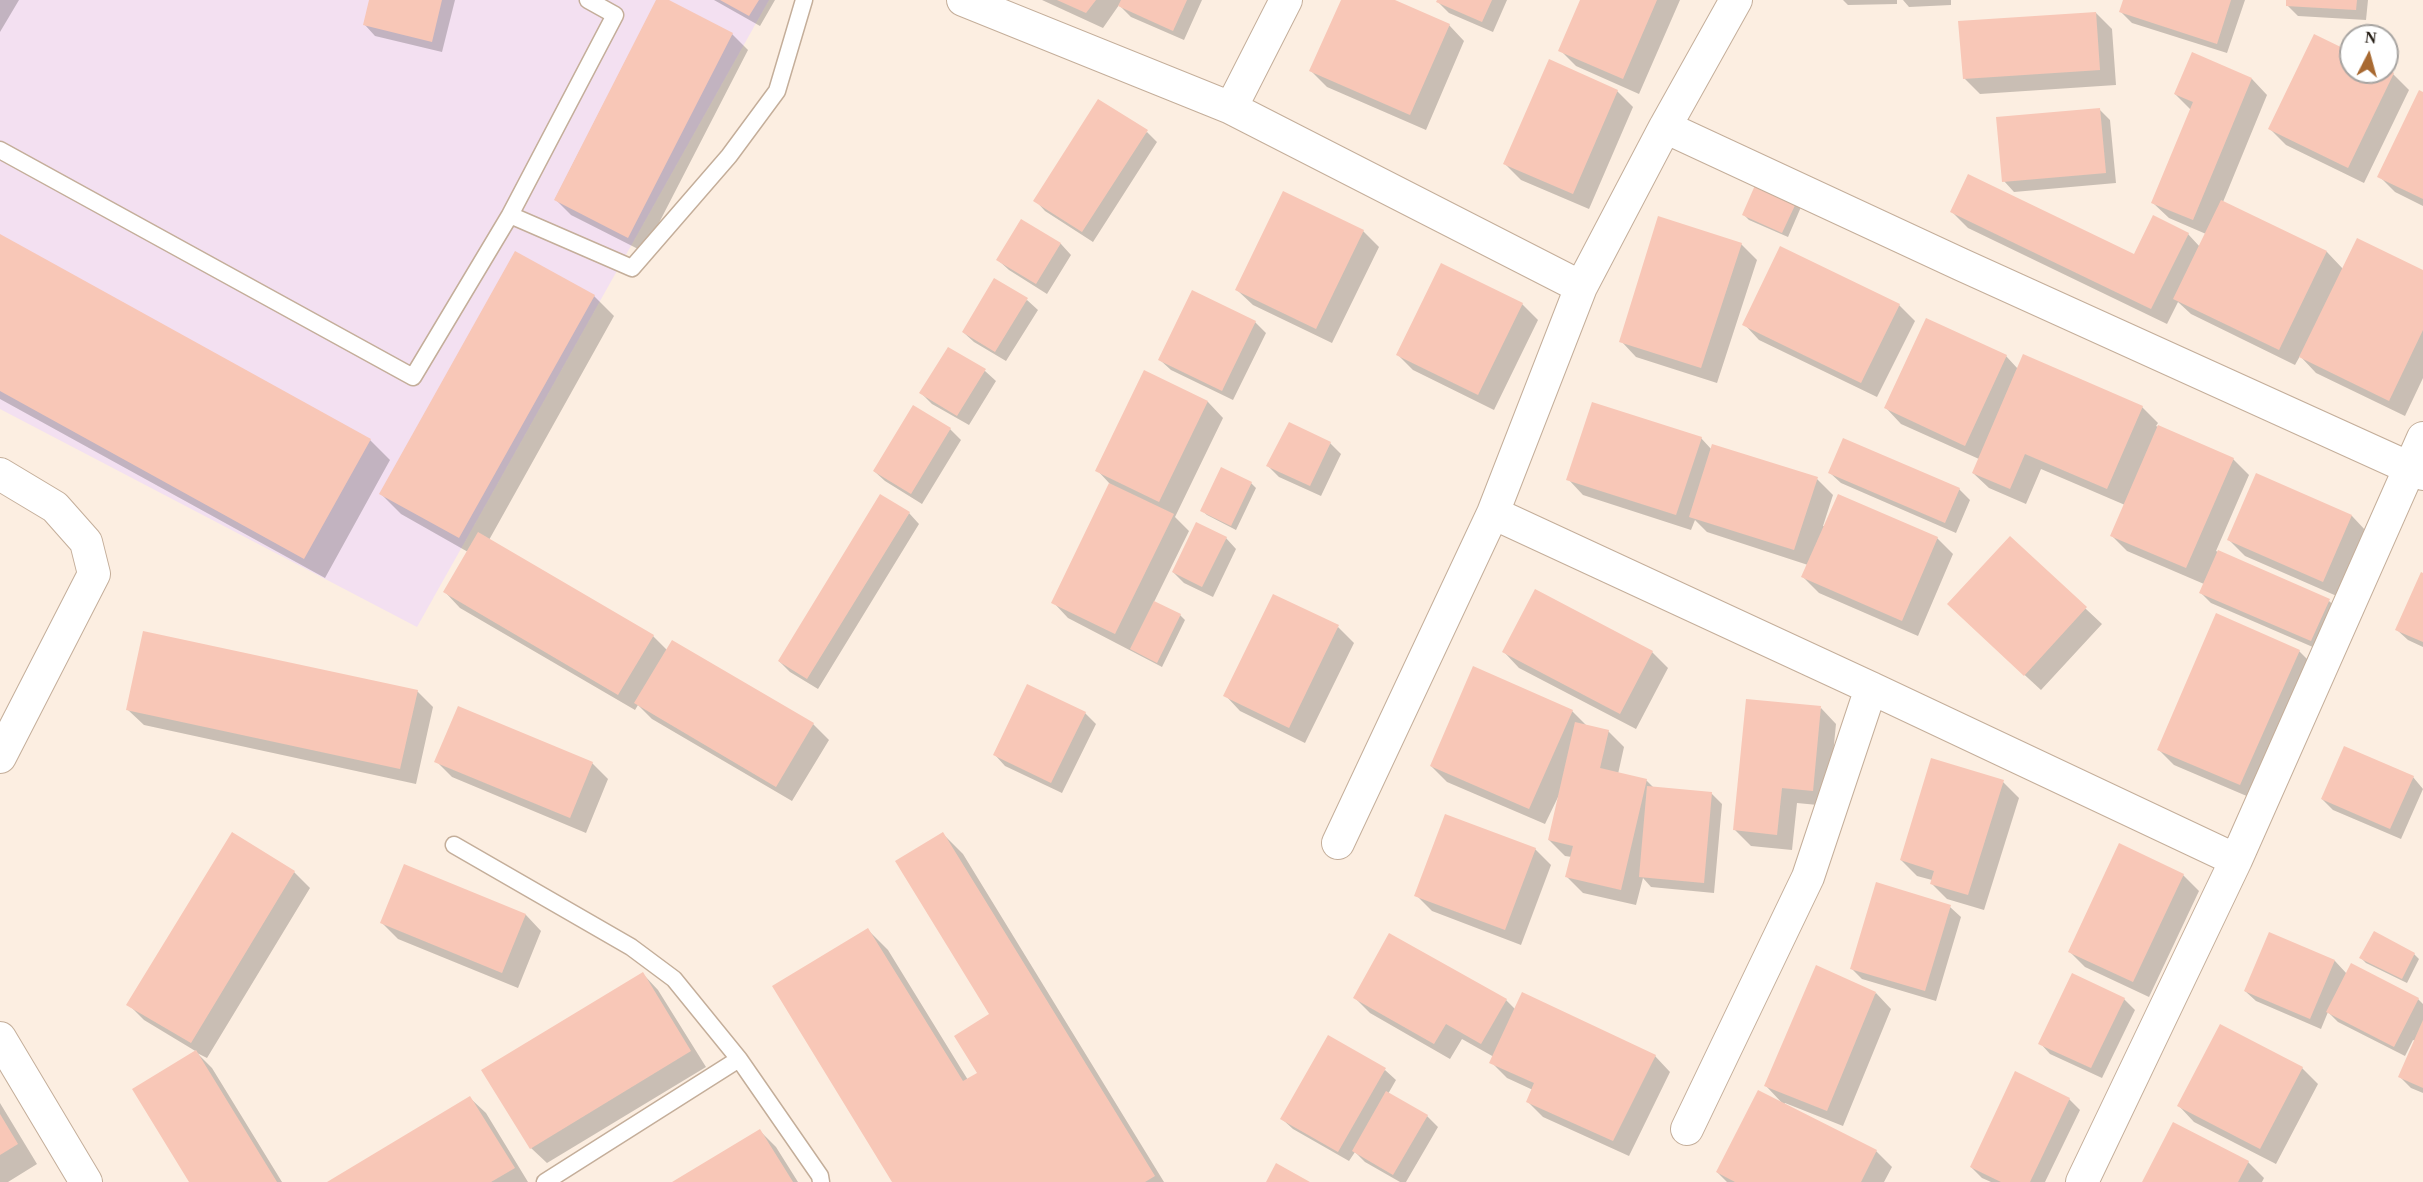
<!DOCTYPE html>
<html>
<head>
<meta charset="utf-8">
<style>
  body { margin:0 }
  #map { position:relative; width:2423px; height:1182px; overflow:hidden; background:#fceee1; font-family:Georgia,serif }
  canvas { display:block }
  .north { position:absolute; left:2339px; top:24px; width:60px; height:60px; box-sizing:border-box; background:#fff; border:2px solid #a7a4a1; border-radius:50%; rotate:6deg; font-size:16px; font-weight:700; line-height:24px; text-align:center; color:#241c14 }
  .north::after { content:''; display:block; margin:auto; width:21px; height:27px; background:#a86931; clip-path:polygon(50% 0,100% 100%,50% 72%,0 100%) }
</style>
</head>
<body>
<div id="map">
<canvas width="2423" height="1182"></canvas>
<div class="north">N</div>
</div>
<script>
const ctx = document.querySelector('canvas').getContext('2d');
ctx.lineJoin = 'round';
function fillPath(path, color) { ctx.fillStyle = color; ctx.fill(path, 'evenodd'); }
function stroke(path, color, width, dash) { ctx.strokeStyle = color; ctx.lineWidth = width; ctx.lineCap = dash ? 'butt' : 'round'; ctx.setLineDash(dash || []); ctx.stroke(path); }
fillPath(new Path2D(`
  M 0,0 L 769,0 L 417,627 L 0,409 Z`), '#f3e0f1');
fillPath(new Path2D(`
  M 0,0 L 19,0 L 0,32 Z
  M 371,0 L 455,0 L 442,52 L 375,36 L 365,25 Z
  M 657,0 L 666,0 L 732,34 L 748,50 L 644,252 L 571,215 L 555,199 Z
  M 714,0 L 775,0 L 760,26 Z
  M 1042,0 L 1202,0 L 1184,40 L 1131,17 L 1119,5 L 1103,28 Z
  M 1342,0 L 1391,0 L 1449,25 L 1464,41 L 1426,130 L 1327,87 L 1311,71 Z
  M 1439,0 L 1507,0 L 1493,32 L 1449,13 L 1438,2 Z
  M 1582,0 L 1680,0 L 1639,94 L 1576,66 L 1560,50 Z
  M 1843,0 L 1897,0 L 1897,4 L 1848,5 Z
  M 1903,0 L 1951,0 L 1951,5 L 1909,7 Z
  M 2125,0 L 2245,0 L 2227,53 L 2132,23 L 2121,12 Z
  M 2287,0 L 2368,0 L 2366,20 L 2298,16 L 2287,5 Z
  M 2096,13 L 2112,29 L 2116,85 L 1980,94 L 1964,78 Z
  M 2351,54 L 2351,72 L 2387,71 L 2393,74 L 2409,90 L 2364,183 L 2286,145 L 2270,129 Z
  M 1550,61 L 1617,91 L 1633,107 L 1589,209 L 1521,180 L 1505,164 Z
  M 2252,79 L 2267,95 L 2223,202 L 2327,252 L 2343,269 L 2423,272 L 2423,378 L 2405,416 L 2316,373 L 2300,356 L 2295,365 L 2191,314 L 2178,302 L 2167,324 L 1968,228 L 1952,212 L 2134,256 L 2188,234 L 2200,247 L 2206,234 L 2169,218 L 2153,203 L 2191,110 L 2175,94 Z
  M 2423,94 L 2423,206 L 2395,192 L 2379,176 Z
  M 2099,109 L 2110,120 L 2116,183 L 2014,192 L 2004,181 Z
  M 1147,132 L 1157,142 L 1093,242 L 1045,211 L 1035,200 Z
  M 1757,185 L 1801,207 L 1788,237 L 1749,220 L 1744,215 Z
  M 1284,193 L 1363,231 L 1379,247 L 1332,343 L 1253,305 L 1237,290 Z
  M 1022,221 L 1061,244 L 1071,255 L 1047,294 L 1009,270 L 998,260 Z
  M 0,236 L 370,440 L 390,460 L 325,578 L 0,399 Z
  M 1741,244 L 1757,260 L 1717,383 L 1636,357 L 1621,341 Z
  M 594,296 L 614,316 L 489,540 L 653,636 L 667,650 L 813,724 L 829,740 L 792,801 L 652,719 L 638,705 L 635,710 L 460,608 L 445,592 L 468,552 L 401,514 L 381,494 Z
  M 1027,300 L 1038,310 L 1006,361 L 974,342 L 963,332 Z
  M 1522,304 L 1538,320 L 1494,410 L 1413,370 L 1398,355 Z
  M 1899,305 L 1915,321 L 1877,397 L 1759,340 L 1744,324 Z
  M 1255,322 L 1266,333 L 1233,400 L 1171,370 L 1160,360 Z
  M 948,349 L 985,371 L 996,381 L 969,425 L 932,404 L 921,393 Z
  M 2006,356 L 2018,369 L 2142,407 L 2158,423 L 2156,426 L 2233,459 L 2249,475 L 2216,551 L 2329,601 L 2340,611 L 2322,651 L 2211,603 L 2201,593 L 2204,584 L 2127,551 L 2111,535 L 2125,505 L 2041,469 L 2026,504 L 1989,488 L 1973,473 L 1979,459 L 1901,424 L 1886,408 Z
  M 1145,372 L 1208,402 L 1223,418 L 1175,517 L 1189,531 L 1154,602 L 1180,615 L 1185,620 L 1162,667 L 1068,618 L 1053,602 L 1110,484 L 1097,470 Z
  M 914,407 L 950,429 L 961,440 L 922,504 L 885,481 L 874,471 Z
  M 1701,438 L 1712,450 L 1817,479 L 1833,495 L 1823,526 L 1937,538 L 1953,554 L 1918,636 L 1819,593 L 1803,577 L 1808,565 L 1707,532 L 1695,520 L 1691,530 L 1583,495 L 1568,479 Z
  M 1330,443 L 1341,454 L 1321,496 L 1279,477 L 1268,466 Z
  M 1830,473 L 1959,489 L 1970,500 L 1956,533 L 1841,483 Z
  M 2257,475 L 2352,516 L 2367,532 L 2339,597 L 2245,556 L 2229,540 Z
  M 1251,483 L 1256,488 L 1236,530 L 1207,515 L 1201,510 Z
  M 909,513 L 919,524 L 818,689 L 790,672 L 779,661 Z
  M 1226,538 L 1236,549 L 1213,597 L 1184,583 L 1173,572 Z
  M 2010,538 L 2102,624 L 2041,690 L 1965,620 Z
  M 2423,575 L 2423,647 L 2408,640 L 2397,630 Z
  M 1338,627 L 1354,643 L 1305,743 L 1240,711 L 1225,695 Z
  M 2299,651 L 2315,667 L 2256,800 L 2174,765 L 2159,750 Z
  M 1504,652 L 1652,652 L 1668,668 L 1636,729 L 1519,668 Z
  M 417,691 L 433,707 L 416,784 L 144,725 L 128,710 Z
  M 1821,708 L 1836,724 L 1828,806 L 1797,803 L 1792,850 L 1751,846 L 1735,830 Z
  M 1572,711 L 1588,727 L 1608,731 L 1624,747 L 1618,774 L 1646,780 L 1654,788 L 1711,793 L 1722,804 L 1714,893 L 1651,887 L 1643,878 L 1636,905 L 1583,893 L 1567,877 L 1572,857 L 1565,856 L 1549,840 L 1560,793 L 1545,824 L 1447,782 L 1431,766 Z
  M 1085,713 L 1096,724 L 1062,793 L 1005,766 L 995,755 Z
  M 436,761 L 592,763 L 608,779 L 586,833 L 452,777 Z
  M 2413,777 L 2423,789 L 2401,839 L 2333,810 L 2322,799 Z
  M 2003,782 L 2019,798 L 1984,910 L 1947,899 L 1931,883 L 1932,880 L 1917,876 L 1901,860 Z
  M 943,834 L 963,854 L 1164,1182 L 894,1182 L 868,930 L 888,950 L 968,1080 L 979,1073 L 991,1015 Z
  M 2120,845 L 2183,875 L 2199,891 L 2149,997 L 2085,967 L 2070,952 Z
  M 1535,849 L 1551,865 L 1521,945 L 1432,911 L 1416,895 Z
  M 405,866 L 526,915 L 541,931 L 518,988 L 398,939 L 382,923 Z
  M 294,872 L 310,888 L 207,1058 L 197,1053 L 212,1068 L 282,1182 L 191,1182 L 197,1052 L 144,1020 L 128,1004 Z
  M 1950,907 L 1961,917 L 1936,1001 L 1862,979 L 1851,968 Z
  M 2270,934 L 2335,961 L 2347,974 L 2418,999 L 2423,1004 L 2423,1093 L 2411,1088 L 2400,1077 L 2416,1041 L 2413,1040 L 2405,1056 L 2338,1022 L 2328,1012 L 2321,1029 L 2256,1001 L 2245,991 Z
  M 2414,954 L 2419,959 L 2407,983 L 2366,963 L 2361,958 Z
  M 643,974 L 658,990 L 706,1067 L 547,1163 L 531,1148 Z
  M 1876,993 L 1891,1009 L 1843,1126 L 1785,1103 L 1784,1105 L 1876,1151 L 1892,1167 L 1884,1182 L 1727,1182 L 1717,1172 L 1784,1105 L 1766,1086 Z
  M 1354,997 L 1506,1000 L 1516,1010 L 1655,1056 L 1670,1072 L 1629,1156 L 1543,1117 L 1527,1101 L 1533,1090 L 1507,1078 L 1491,1062 L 1494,1057 L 1462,1039 L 1450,1059 L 1370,1013 Z
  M 2124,999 L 2135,1010 L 2102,1078 L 2050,1054 L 2040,1043 Z
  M 2302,1068 L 2318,1084 L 2276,1164 L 2194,1122 L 2179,1106 Z
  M 1385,1070 L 1396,1080 L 1388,1094 L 1427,1116 L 1438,1127 L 1406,1182 L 1400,1182 L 1365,1162 L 1355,1152 L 1349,1161 L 1293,1129 L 1282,1119 Z
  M 470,1098 L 486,1113 L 528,1182 L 330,1182 Z
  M 2069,1099 L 2080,1110 L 2045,1182 L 1991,1182 L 1982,1178 L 1971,1167 Z
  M 0,1103 L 37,1164 L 8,1182 L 0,1182 Z
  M 760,1131 L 776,1147 L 798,1182 L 675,1182 Z
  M 2248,1162 L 2264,1178 L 2262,1182 L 2143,1182 Z`), '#0003');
fillPath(new Path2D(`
  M 369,0 L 442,0 L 432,42 L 363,25 Z
  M 656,0 L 669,0 L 733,33 L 628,238 L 554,200 Z
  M 720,0 L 759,0 L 749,16 Z
  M 1057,0 L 1096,0 L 1086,13 Z
  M 1121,0 L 1187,0 L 1173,31 L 1118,6 Z
  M 1341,0 L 1395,0 L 1450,24 L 1410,115 L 1309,71 Z
  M 1437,0 L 1492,0 L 1482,22 L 1436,2 Z
  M 1580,0 L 1657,0 L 1623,79 L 1558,51 Z
  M 2123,0 L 2231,0 L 2217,44 L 2119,12 Z
  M 2286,0 L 2357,0 L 2356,10 L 2286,6 Z
  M 2096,12 L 2100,70 L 1963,79 L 1958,21 Z
  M 2314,34 L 2351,52 L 2351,72 L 2387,72 L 2387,69 L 2394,73 L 2348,168 L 2268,129 Z
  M 2192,52 L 2252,78 L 2193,220 L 2151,203 L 2193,102 L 2174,94 Z
  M 1549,59 L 1618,90 L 1573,194 L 1503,164 Z
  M 2419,90 L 2423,92 L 2423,199 L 2377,177 Z
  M 1098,99 L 1148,130 L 1082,232 L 1033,201 Z
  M 2100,108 L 2106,173 L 2002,182 L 1996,117 Z
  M 1968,174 L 2134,254 L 2153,215 L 2189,233 L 2151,309 L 1950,212 Z
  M 1756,183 L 1797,201 L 1782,233 L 1742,215 Z
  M 1283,191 L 1364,230 L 1316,329 L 1235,290 Z
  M 2221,200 L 2327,251 L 2279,350 L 2173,299 Z
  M 1658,216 L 1742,243 L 1701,368 L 1619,342 Z
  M 1021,219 L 1061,243 L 1036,284 L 996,260 Z
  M 0,234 L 371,439 L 304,559 L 0,391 Z
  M 2357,238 L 2423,270 L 2423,330 L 2389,401 L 2299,357 Z
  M 1780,246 L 1900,304 L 1861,383 L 1742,325 Z
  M 515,251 L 595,295 L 459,538 L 379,494 Z
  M 1441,263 L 1523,303 L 1478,395 L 1396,355 Z
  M 994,278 L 1028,298 L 995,352 L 962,332 Z
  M 1192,290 L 1256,321 L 1222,391 L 1158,360 Z
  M 1926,318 L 2007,355 L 1965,446 L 1884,408 Z
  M 948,347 L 986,369 L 957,416 L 919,393 Z
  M 2023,354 L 2143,406 L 2107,489 L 2025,454 L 2010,489 L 1972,473 Z
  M 1144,370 L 1208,401 L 1159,502 L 1095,471 Z
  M 1592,402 L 1702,437 L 1676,515 L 1566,480 Z
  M 913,405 L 951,428 L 911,494 L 873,471 Z
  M 1289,422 L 1331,442 L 1310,486 L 1266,466 Z
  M 2158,425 L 2234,458 L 2186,568 L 2110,536 Z
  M 1843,438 L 1960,488 L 1945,523 L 1828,473 Z
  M 1712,444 L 1818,477 L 1794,550 L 1689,517 Z
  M 1221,467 L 1252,482 L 1231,526 L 1200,511 Z
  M 2256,473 L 2352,515 L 2323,582 L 2227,540 Z
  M 1109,483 L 1174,514 L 1115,634 L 1051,603 Z
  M 880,494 L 910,512 L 807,679 L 778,661 Z
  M 1838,494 L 1938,537 L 1902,621 L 1801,577 Z
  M 1196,522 L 1227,537 L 1202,587 L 1172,572 Z
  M 478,532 L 654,635 L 618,695 L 443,592 Z
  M 2010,536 L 2087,607 L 2024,676 L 1947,604 Z
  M 2218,550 L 2330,599 L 2311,641 L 2199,593 Z
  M 2421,572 L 2423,573 L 2423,642 L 2395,630 Z
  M 1535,589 L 1653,651 L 1620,714 L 1502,652 Z
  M 1273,594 L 1339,625 L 1289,728 L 1223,696 Z
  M 1154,601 L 1181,614 L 1157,663 L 1130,649 Z
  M 2216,613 L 2300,650 L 2240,785 L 2157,750 Z
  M 143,631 L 418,690 L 400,769 L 126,710 Z
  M 672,640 L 814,723 L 776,787 L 634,703 Z
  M 1473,666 L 1573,710 L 1529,809 L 1430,766 Z
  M 1027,684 L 1086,712 L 1051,783 L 993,755 Z
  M 1746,699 L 1821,706 L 1813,791 L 1782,788 L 1777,835 L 1733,830 Z
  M 458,706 L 593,762 L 570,818 L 434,762 Z
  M 1575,722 L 1609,730 L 1600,768 L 1647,779 L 1621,890 L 1565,877 L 1573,846 L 1548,840 Z
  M 2344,746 L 2414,776 L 2390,829 L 2321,799 Z
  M 1931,758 L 2004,780 L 1968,895 L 1930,884 L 1934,871 L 1900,860 Z
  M 1647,786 L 1712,792 L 1704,883 L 1639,877 Z
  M 1445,814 L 1536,848 L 1505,930 L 1414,896 Z
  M 232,832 L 295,871 L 191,1043 L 126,1005 Z
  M 943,832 L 1155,1176 L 1145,1182 L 892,1182 L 772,986 L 868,928 L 963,1081 L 977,1073 L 954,1036 L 989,1014 L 895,861 Z
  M 2119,843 L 2184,874 L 2133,982 L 2068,952 Z
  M 404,864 L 526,914 L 502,973 L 380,923 Z
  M 1876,882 L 1951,905 L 1925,991 L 1850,969 Z
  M 2374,931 L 2415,953 L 2402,979 L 2359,958 Z
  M 2269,932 L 2335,960 L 2310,1019 L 2244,991 Z
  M 1389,933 L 1507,999 L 1481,1044 L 1446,1024 L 1434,1044 L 1353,998 Z
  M 2351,963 L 2419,998 L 2394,1047 L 2326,1012 Z
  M 1816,965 L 1876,992 L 1827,1111 L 1764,1086 Z
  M 643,972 L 691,1051 L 530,1149 L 481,1070 Z
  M 2072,973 L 2125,998 L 2091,1068 L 2038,1044 Z
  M 1522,992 L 1656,1055 L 1613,1141 L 1526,1102 L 1534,1083 L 1489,1063 Z
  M 2423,1020 L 2423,1088 L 2398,1077 Z
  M 2220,1024 L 2303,1067 L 2260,1149 L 2177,1106 Z
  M 1328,1035 L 1386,1068 L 1338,1152 L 1280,1119 Z
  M 196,1050 L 277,1182 L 189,1182 L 132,1089 Z
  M 2015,1071 L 2070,1098 L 2030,1182 L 2001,1182 L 1970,1167 Z
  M 1758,1090 L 1877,1150 L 1861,1182 L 1735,1182 L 1716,1172 Z
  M 1386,1091 L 1428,1115 L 1393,1175 L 1352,1151 Z
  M 470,1096 L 515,1168 L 491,1182 L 327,1182 Z
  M 0,1114 L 18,1144 L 0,1155 Z
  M 2173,1122 L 2249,1161 L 2238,1182 L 2142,1182 Z
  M 760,1129 L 793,1182 L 672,1182 Z
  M 1276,1163 L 1310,1182 L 1266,1182 Z`), '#f8c7b7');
const service = new Path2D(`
  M 0,150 L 413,377 L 510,215 L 632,268 L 729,156 L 777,91 L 804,0
  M 510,215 L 615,15 L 588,0
  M 454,845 L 631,947 L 674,979 L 739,1059 L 820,1176 L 821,1182
  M 545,1182 L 739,1059`);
const minor = new Path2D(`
  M 963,0 L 1231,108 L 1581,287
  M 1231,108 L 1286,0
  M 1665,127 L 1960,264 L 2423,474
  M 0,474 L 55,507 L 86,542 L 94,574 L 0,757
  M 1493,513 L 1871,688 L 2236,860
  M 1338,843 L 1493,513 L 1581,287 L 1665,127 L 1736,0
  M 0,1038 L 86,1182
  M 1687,1129 L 1808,877 L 1871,688
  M 2082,1182 L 2236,860 L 2423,438`);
stroke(service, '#c4ae9a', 19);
stroke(minor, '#c4ae9a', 34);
stroke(service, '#fff', 16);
stroke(minor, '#fff', 32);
</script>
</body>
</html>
